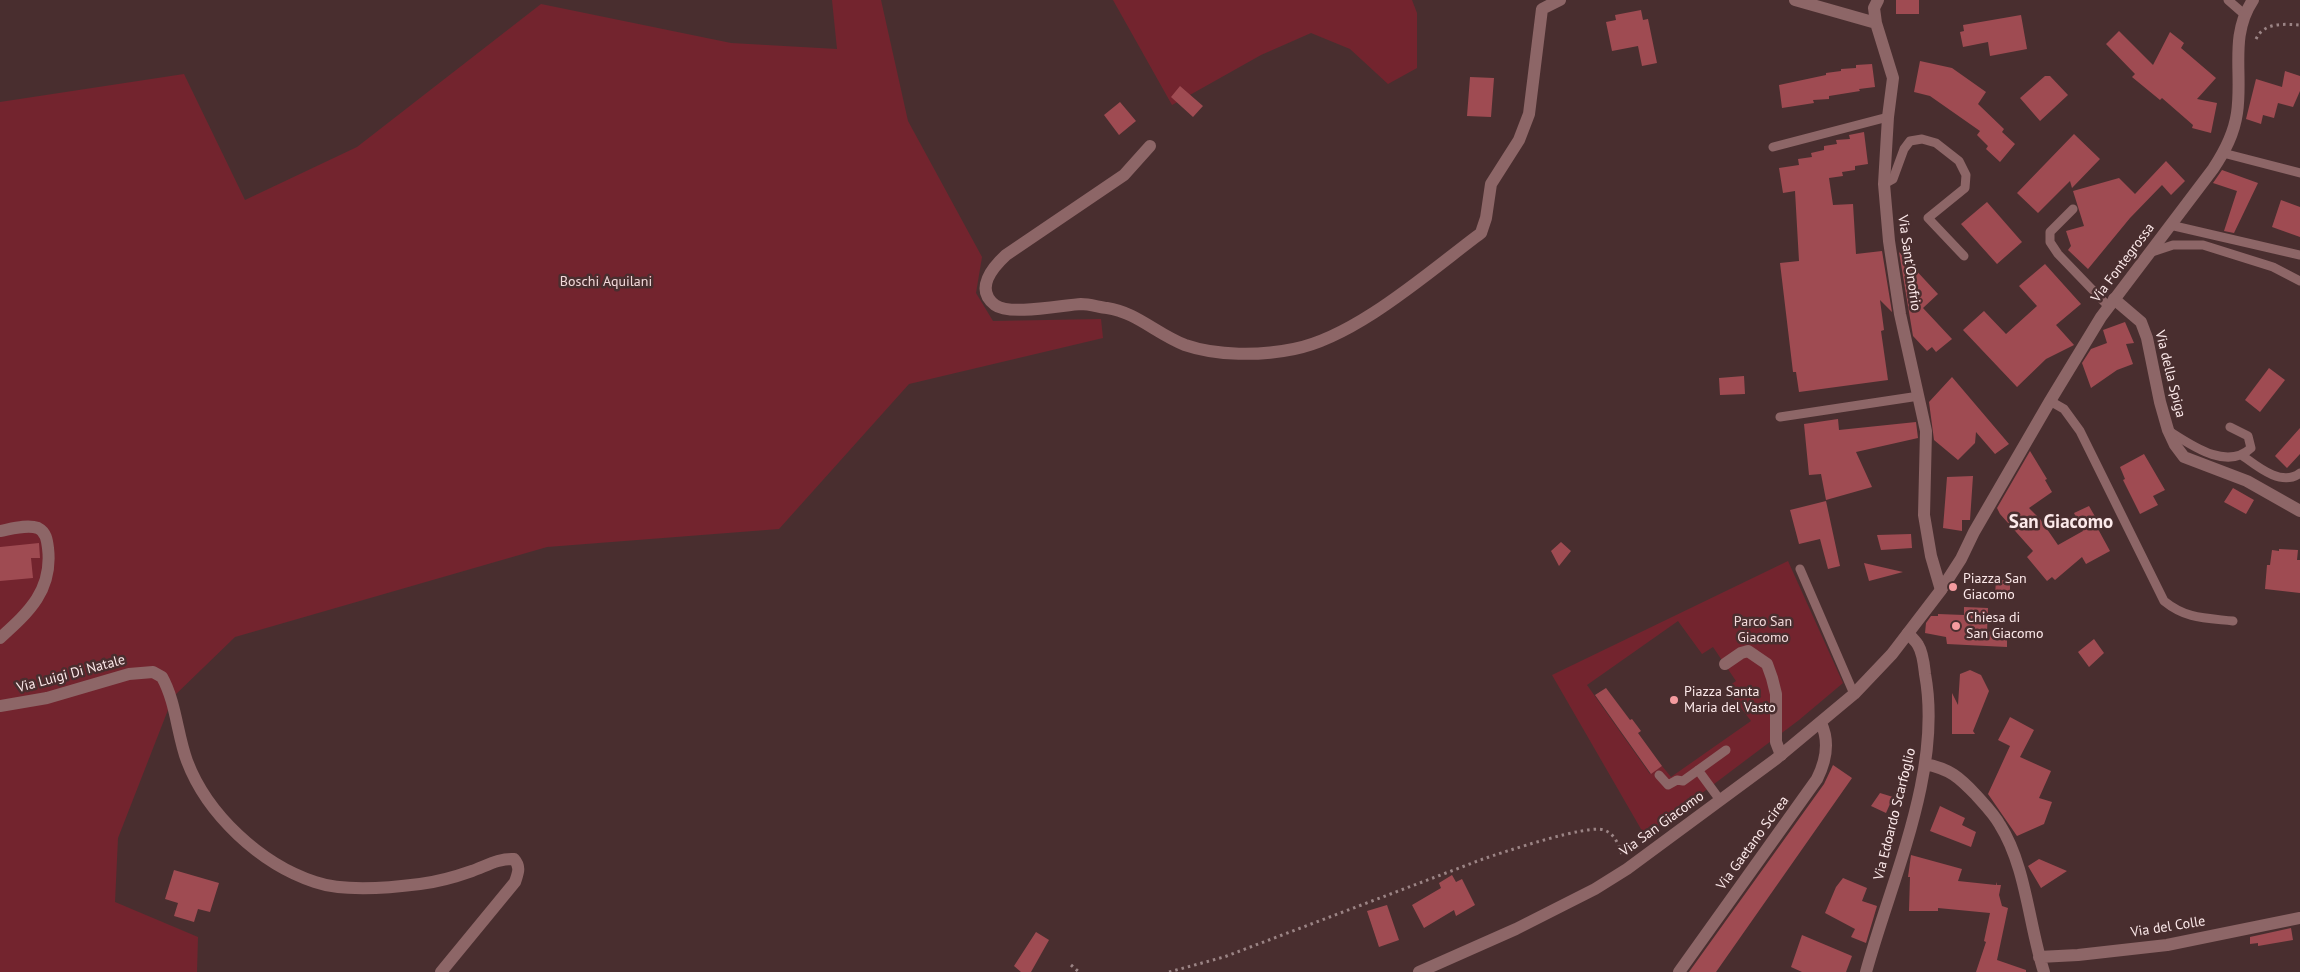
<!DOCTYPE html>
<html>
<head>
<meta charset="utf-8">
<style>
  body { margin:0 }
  canvas { display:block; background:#492e2f }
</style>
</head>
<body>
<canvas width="2300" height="972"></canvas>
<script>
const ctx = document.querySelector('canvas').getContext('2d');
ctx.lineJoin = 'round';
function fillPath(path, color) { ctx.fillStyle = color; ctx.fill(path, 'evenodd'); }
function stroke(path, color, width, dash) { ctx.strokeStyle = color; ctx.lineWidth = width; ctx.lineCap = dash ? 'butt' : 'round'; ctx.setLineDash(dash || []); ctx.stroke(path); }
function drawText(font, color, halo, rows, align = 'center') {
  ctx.font = font + ' "PT Sans",sans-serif'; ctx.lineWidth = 5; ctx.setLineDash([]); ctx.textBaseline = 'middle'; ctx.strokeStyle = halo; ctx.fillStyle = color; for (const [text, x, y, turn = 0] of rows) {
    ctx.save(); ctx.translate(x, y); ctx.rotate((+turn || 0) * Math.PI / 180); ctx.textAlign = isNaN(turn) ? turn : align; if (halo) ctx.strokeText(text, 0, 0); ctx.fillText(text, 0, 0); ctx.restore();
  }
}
fillPath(new Path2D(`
  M 832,0 L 881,0 L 908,121 L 982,257 L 976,293 L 993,321 L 1101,319 L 1103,338 L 909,384 L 779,529 L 547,547 L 235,637 L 173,697 L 118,838 L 115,902 L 198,937 L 197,972 L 0,972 L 0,102 L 184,74 L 245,200 L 357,147 L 541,4 L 731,43 L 837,49 Z
  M 1113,0 L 1412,0 L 1417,13 L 1417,68 L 1388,84 L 1350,49 L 1311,33 L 1261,55 L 1172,105 Z
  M 1788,561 L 1843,683 L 1799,720 L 1645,836 L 1552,675 ZM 1678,621 L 1702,654 L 1713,647 L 1736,681 L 1726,688 L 1751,721 L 1671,777 L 1662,766 L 1650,774 L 1587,685 Z`), '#73242e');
fillPath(new Path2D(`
  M 1896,0 L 1919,0 L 1919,14 L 1896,14 Z
  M 1641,10 L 1643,20 L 1648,19 L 1657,63 L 1642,66 L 1638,46 L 1612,51 L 1606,22 L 1616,20 L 1615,15 Z
  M 2021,15 L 2027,49 L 1990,56 L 1988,42 L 1963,47 L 1960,32 L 1964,31 L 1963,25 Z
  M 2119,31 L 2153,65 L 2170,32 L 2184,43 L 2181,48 L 2216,78 L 2197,99 L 2217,103 L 2211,133 L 2192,128 L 2193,125 L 2162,98 L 2160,100 L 2132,77 L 2135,74 L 2106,44 Z
  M 1920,61 L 1952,68 L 1986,92 L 1978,104 L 2004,129 L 2002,132 L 2015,144 L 2000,162 L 1986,149 L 1988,146 L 1977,135 L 1980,131 L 1930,96 L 1914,92 Z
  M 1872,64 L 1875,87 L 1859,89 L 1860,91 L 1829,96 L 1829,99 L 1813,100 L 1814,103 L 1782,108 L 1779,85 L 1826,75 L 1826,73 L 1841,71 L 1841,69 L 1856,68 L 1856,65 Z
  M 2285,71 L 2300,76 L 2300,91 L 2293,107 L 2278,103 L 2274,118 L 2263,115 L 2261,124 L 2246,119 L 2256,79 L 2282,87 Z
  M 2045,76 L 2050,76 L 2068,95 L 2040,121 L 2020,98 Z
  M 1470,77 L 1494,78 L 1491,117 L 1467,116 Z
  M 1180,86 L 1203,106 L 1193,117 L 1171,97 Z
  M 1120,102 L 1136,121 L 1119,135 L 1104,115 Z
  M 1864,132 L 1868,164 L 1855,166 L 1855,170 L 1842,172 L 1843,176 L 1829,178 L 1833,205 L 1853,204 L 1856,254 L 1882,251 L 1892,312 L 1880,300 L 1884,330 L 1881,331 L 1888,380 L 1799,392 L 1796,372 L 1793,372 L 1780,263 L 1799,261 L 1795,191 L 1783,193 L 1779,168 L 1799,165 L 1798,159 L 1812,157 L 1811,153 L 1824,150 L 1824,146 L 1837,144 L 1836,140 L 1850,139 L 1849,135 Z
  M 2074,134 L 2100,159 L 2072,188 L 2070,181 L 2038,213 L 2017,193 Z
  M 2166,161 L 2185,181 L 2171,195 L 2162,185 L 2130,218 L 2088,269 L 2068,250 L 2071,246 L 2066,231 L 2084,226 L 2073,191 L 2119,178 L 2135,194 Z
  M 2222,170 L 2258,183 L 2234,233 L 2224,231 L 2237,191 L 2213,183 Z
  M 2281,200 L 2300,207 L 2300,237 L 2272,227 Z
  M 1987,202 L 2022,242 L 1997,264 L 1961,224 Z
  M 1899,252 L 1938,294 L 1923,308 L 1952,339 L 1936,352 L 1932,347 L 1927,351 L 1913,336 Z
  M 2045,264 L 2081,304 L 2056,325 L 2074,345 L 2046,359 L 2017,387 L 1963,330 L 1984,311 L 2006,334 L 2037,306 L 2019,286 Z
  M 2125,322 L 2134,343 L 2126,344 L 2133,364 L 2117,370 L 2091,388 L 2082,363 L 2091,349 L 2107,343 L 2103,330 Z
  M 2269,368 L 2285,380 L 2260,412 L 2245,400 Z
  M 1744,376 L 1745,394 L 1720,395 L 1719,378 Z
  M 1952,377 L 2009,444 L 1995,454 L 1976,432 L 1975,443 L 1958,460 L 1934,440 L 1929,402 Z
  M 1838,419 L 1839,430 L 1916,422 L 1918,438 L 1856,452 L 1872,487 L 1826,500 L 1821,474 L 1809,475 L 1804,424 Z
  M 2300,428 L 2300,454 L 2287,468 L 2275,456 Z
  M 2030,451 L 2047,479 L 2045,480 L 2052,492 L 2029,508 L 2040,519 L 2058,545 L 2083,531 L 2074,513 L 2089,506 L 2101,527 L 2098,529 L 2110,551 L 2086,564 L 2082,557 L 2055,580 L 2052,577 L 2047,581 L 2027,557 L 2033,551 L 2000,514 L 1997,508 Z
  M 2144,454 L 2165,490 L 2153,496 L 2158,505 L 2140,514 L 2123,480 L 2125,479 L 2120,467 Z
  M 1973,476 L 1970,520 L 1962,520 L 1962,531 L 1943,528 L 1947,477 Z
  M 2233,488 L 2254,500 L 2246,514 L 2224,502 Z
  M 1826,501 L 1840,566 L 1828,569 L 1820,539 L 1799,544 L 1790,510 Z
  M 1911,534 L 1912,548 L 1881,550 L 1877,535 Z
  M 1561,542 L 1571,551 L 1559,566 L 1551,551 Z
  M 39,543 L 40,558 L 31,558 L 33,578 L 0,581 L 0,547 Z
  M 2279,549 L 2298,550 L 2297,560 L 2300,560 L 2300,593 L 2265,589 L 2267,565 L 2270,565 L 2272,550 L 2279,551 Z
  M 1864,563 L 1903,572 L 1869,581 Z
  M 1996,580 L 2010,580 L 2010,596 L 1995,596 Z
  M 1964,607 L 1988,608 L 1987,632 L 2007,630 L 2007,647 L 1947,644 L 1946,637 L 1925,633 L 1926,623 L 1931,616 L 1938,616 L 1938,614 L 1964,615 Z
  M 2094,639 L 2104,653 L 2089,667 L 2078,652 Z
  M 1970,670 L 1981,675 L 1989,691 L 1973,731 L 1975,734 L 1952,734 L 1952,693 L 1958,705 L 1960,674 Z
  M 1606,688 L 1630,720 L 1632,719 L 1641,731 L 1638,733 L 1662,766 L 1651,774 L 1595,695 Z
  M 2010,717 L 2034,730 L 2020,757 L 2051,771 L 2039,798 L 2052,802 L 2044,824 L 2017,836 L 1988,794 L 2010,746 L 1998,740 Z
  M 1833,765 L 1852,778 L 1716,972 L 1689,972 L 1824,784 Z
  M 1880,793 L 1893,797 L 1886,813 L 1871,806 Z
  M 1940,806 L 1965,818 L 1962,825 L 1976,832 L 1971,847 L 1930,831 Z
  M 1911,855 L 1962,869 L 1958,881 L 1996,885 L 1996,882 L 1997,885 L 2001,885 L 1999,895 L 2002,906 L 2008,908 L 1997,960 L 2026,970 L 2026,972 L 1976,972 L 1986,942 L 1984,941 L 1990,913 L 1938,908 L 1938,911 L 1909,911 L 1910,877 L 1908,877 Z
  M 2039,859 L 2067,871 L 2041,888 L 2028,866 Z
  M 174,870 L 219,883 L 210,912 L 198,909 L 194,922 L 174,916 L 178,903 L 165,899 Z
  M 1452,875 L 1456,882 L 1462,879 L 1475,905 L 1456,916 L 1454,910 L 1424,928 L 1412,905 L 1441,888 L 1439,883 Z
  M 1843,878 L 1867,888 L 1862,901 L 1877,906 L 1866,943 L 1851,937 L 1855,929 L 1825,913 L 1836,887 Z
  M 1387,905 L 1399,940 L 1379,947 L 1367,911 Z
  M 2291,928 L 2293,940 L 2258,946 L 2258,943 L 2250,944 L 2250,937 Z
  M 1036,932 L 1049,940 L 1031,972 L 1021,972 L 1014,966 Z
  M 1802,935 L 1852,956 L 1846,972 L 1802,972 L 1791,967 Z`), '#9f4b52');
stroke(new Path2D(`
  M 2256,39 C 2264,22 2284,24 2300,25
  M 1071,965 L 1079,972
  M 1169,972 L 1224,957 L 1483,859 C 1504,852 1588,824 1604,830 C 1615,834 1618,844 1622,854`), '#9b8485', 3, [2.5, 4]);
stroke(new Path2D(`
  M 2228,0 L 2244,14
  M 1773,147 L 1888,117
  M 2223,153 L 2300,173
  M 1884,184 L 1893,179 L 1904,149 L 1910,141 L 1922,139 L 1936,143 L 1959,161 L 1966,175 L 1965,188 L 1928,218 L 1964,256
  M 2073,209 L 2050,232 L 2050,242 L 2058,254 L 2109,307
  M 2170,225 L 2300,255
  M 2149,253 L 2173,245 L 2203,245 L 2273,267 L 2300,281
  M 2050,401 L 2064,409 L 2080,431 L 2164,601 C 2186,619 2205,618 2233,621
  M 1780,417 L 1919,396
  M 2169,431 C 2191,445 2227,471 2251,448 L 2248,436 L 2230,427
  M 2243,456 C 2258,467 2282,487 2300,473
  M 1800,569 L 1854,694
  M 1698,770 L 1720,800
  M 1659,775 L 1668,785 L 1677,780 L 1683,781 L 1726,750`), '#8d6667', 9);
stroke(new Path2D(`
  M 1725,664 L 1741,653 L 1748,651 L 1767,664 L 1772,678 L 1776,694 L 1776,742 L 1781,755`), '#8d6667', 12);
stroke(new Path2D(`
  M 1795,0 L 1876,23
  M 1878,0 L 1874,8 L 1876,23 L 1893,78 L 1888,117 L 1884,184 L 1889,241 L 1900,314 L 1926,431 L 1924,515 L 1931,556 L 1941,590
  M 1150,146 L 1124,175 L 1006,255 C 993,267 974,289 995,305 C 1009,316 1063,305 1081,304 C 1089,304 1099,307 1107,308 C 1136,312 1158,335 1185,345 C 1217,356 1260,356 1294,349 C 1356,337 1430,271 1481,233 L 1486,218 L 1491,184 L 1519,140 L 1529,114 L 1542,9 L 1560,0
  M 2114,299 L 2141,322 L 2147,338 L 2160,402 L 2168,430 L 2175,445 L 2184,457 L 2247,481 L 2300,511
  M 0,531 C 11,529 27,524 38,528 C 46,532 47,540 48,548 C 53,590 29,612 0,638
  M 0,706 L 47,698 L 129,674 L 153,672 L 162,677 C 176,702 177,734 187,761 C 207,814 260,864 315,882 C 344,892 389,888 420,884 C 437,882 455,877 472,871 C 486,866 499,858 514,859 C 521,867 518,873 515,882 L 441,972
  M 1925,764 C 1950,769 1959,777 1976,795 C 1985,805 1994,814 2000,825 C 2026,866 2029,926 2044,972
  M 2039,957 L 2078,955 L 2167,945 L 2300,918
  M 1679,972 L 1817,779 C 1826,761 1830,742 1821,723
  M 1866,972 C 1891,880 1943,771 1925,674 C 1924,665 1923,653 1918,645 C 1916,641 1911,637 1908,633`), '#8d6667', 12);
stroke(new Path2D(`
  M 1419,972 L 1516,929 L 1595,889 L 1627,869 L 1776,759 L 1854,694 L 1892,654 L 1941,590 L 1961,559 L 1974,532 L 2050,401 L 2101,317 L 2213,169 C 2225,151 2234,134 2237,113 C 2243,73 2229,36 2253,0`), '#8d6667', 12);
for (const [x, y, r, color] of [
  [1953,587,5,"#f49b9f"],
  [1956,626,5,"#f49b9f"],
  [1674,700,5,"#f49b9f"]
]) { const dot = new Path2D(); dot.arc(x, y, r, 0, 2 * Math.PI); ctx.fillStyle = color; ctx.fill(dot); stroke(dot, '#492e2f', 2); }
drawText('14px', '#fce9ea', '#492e2f', [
  ["Via Sant'Onofrio",1909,263,82],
  ["Via Fontegrossa",2123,263,-53],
  ["Via della Spiga",2170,374,76],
  ["Via Luigi Di Natale",71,674,-15],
  ["Via Edoardo Scarfoglio",1895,814,-76],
  ["Via San Giacomo",1662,824,-36],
  ["Via Gaetano Scirea",1753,843,-54],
  ["Via del Colle",2168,927,-9]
]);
drawText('14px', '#f3d9da', '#492e2f', [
  ["Boschi Aquilani",606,282],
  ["Parco San",1763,622],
  ["Giacomo",1763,638]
]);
drawText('14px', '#fce9ea', '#492e2f', [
  ["Piazza San",1963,579],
  ["Giacomo",1963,595],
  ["Chiesa di",1966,618],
  ["San Giacomo",1966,634],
  ["Piazza Santa",1684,692],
  ["Maria del Vasto",1684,708]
], 'left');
drawText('bold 19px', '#fce9ea', '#492e2f', [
  ["San Giacomo",2061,523]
]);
</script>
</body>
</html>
